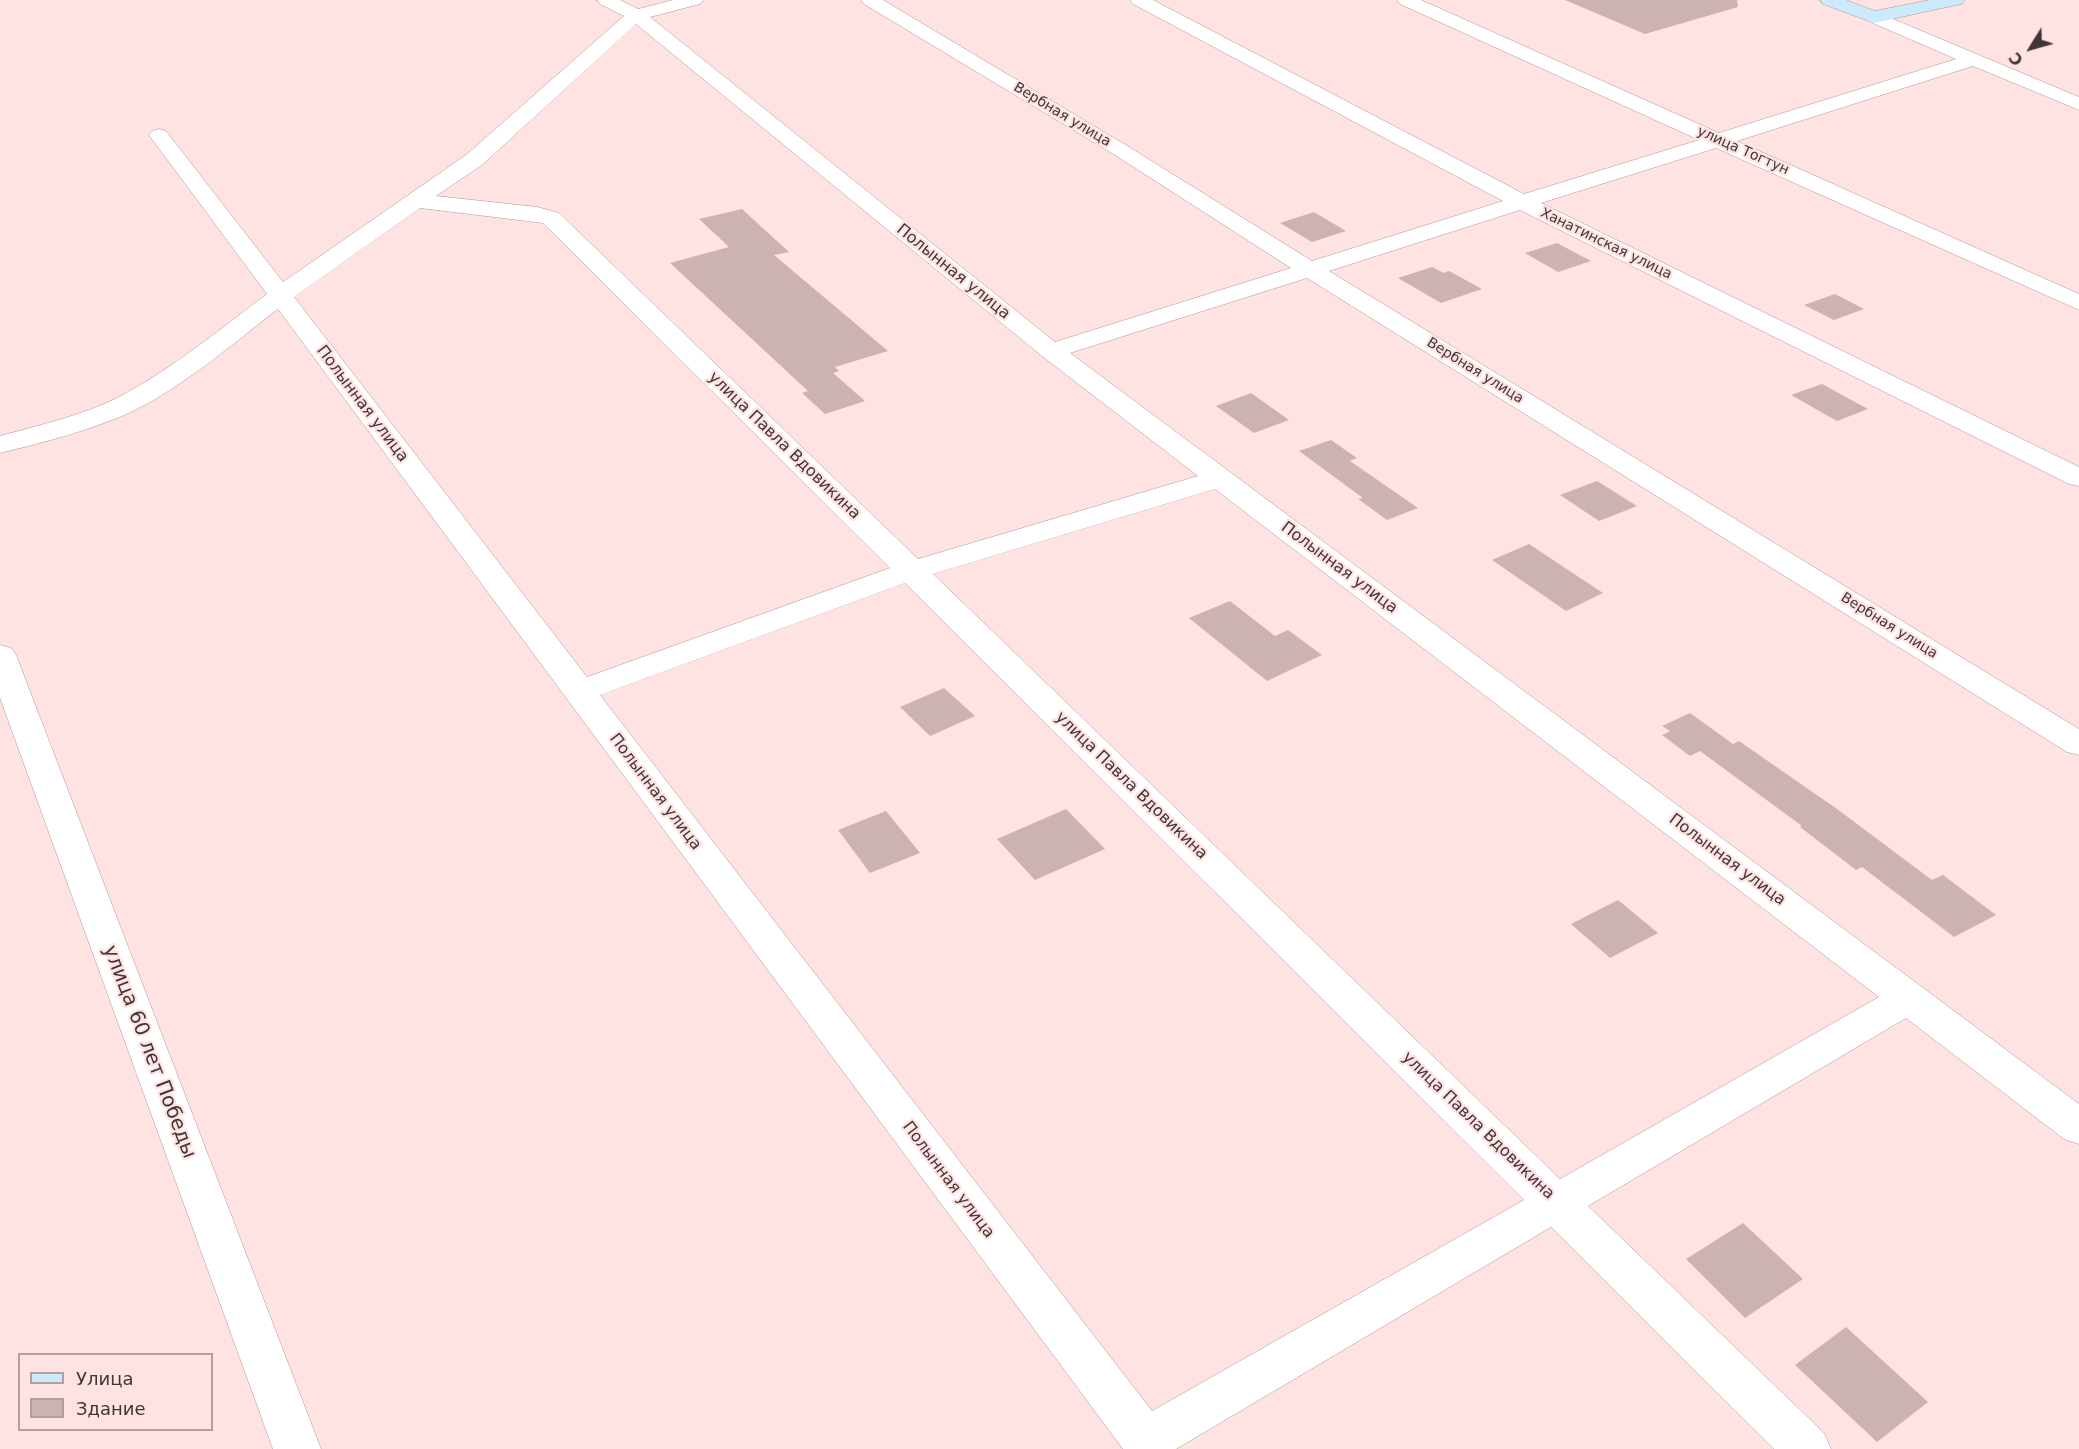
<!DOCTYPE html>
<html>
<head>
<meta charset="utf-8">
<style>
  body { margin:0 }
  #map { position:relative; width:2079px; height:1449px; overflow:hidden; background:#fee3e2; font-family:"DejaVu Sans",sans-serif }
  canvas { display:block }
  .legend { position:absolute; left:18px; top:1353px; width:195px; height:78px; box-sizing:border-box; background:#fee3e2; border:2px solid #b29e9d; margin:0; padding:8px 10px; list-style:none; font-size:18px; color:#413636 }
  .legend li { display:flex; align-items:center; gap:12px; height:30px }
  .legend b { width:30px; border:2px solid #b29e9d }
  .north { position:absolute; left:2001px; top:18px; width:60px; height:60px; -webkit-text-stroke:4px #fee3e2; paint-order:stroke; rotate:233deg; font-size:16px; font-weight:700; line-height:24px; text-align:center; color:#413636 }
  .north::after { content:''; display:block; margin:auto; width:21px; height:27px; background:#413636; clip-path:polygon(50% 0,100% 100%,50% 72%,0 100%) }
</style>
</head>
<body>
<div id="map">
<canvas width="2079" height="1449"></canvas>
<ul class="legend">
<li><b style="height:8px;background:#cbeafc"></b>Улица</li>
<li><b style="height:16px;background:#cdb2b2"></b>Здание</li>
</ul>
<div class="north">С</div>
</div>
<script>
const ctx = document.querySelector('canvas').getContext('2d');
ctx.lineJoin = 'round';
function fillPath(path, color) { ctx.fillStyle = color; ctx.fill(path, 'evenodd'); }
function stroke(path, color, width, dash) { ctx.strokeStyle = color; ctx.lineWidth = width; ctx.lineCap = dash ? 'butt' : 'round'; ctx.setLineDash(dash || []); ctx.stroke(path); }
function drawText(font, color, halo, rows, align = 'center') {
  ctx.font = font + ' "DejaVu Sans",sans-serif'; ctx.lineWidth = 4.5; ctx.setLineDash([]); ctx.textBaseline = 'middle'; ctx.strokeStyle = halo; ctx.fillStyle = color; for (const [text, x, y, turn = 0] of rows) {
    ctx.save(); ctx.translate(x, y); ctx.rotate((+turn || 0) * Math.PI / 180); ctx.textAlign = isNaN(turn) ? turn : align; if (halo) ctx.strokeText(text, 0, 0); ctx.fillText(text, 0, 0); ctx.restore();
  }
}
fillPath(new Path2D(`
  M 1565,0 L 1737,0 L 1738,7 L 1645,34 Z
  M 742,209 L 789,252 L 774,255 L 888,351 L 835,367 L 839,371 L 833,373 L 865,401 L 825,414 L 802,393 L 808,391 L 670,263 L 729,247 L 699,219 Z
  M 1314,212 L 1346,231 L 1312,242 L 1280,223 Z
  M 1557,243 L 1591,261 L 1558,272 L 1525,253 Z
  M 1432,267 L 1444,273 L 1449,271 L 1482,289 L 1441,303 L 1398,278 Z
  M 1835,294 L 1864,309 L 1834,320 L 1804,305 Z
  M 1822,384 L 1868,409 L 1837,421 L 1791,395 Z
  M 1251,393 L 1289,420 L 1254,433 L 1216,406 Z
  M 1331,440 L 1357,458 L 1350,461 L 1418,508 L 1387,520 L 1358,499 L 1363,498 L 1299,451 Z
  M 1597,481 L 1637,506 L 1599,521 L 1560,495 Z
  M 1529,544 L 1603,593 L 1566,611 L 1492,560 Z
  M 1230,601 L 1275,636 L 1288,630 L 1322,655 L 1267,681 L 1189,618 Z
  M 944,688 L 975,716 L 930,736 L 900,707 Z
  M 1690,713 L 1733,744 L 1739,741 L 1837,809 L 1932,880 L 1943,875 L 1996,915 L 1954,937 L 1862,867 L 1856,870 L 1800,827 L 1802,826 L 1700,751 L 1690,756 L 1662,735 L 1670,731 L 1662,726 Z
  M 1066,809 L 1105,849 L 1035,880 L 997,839 Z
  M 886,811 L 920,853 L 870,873 L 838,830 Z
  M 1618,900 L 1658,933 L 1610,958 L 1571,924 Z
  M 1743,1223 L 1803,1279 L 1745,1318 L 1686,1259 Z
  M 1846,1327 L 1928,1402 L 1877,1442 L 1795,1365 Z`), '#cdb2b2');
const street = new Path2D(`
  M 597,0 L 620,0 L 638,9 L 673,0 L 703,0 L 700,4 L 650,17 L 1055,342 L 1291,268 L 1115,155 L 864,4 L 861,0 L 883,0 L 1129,147 L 1312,261 L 1503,201 L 1133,4 L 1130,0 L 1153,0 L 1524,194 L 1699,140 L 1400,4 L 1397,0 L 1421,0 L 1719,133 L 1956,59 L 1868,21 L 1865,17 L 1868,13 L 1874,11 L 2079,97 L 2079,110 L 1973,66 L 1737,141 L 2079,294 L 2079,310 L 1716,148 L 1541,203 L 2079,467 L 2079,486 L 2069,484 L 1520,210 L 1329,271 L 2079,729 L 2079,755 L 2067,752 L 1307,278 L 1070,353 L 2079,1104 L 2079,1144 L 2064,1139 L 1906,1018 L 1588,1206 L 1824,1433 L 1831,1449 L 1774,1449 L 1551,1227 L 1176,1449 L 1123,1449 L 278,309 C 232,344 187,384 135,410 C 93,430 45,442 0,453 L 0,436 C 39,425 82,416 119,397 C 172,369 219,330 267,294 L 152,139 L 149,135 L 152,131 L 159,129 L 166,131 L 283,282 L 466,155 L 624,16 L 600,4 ZM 636,24 L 1042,356 L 1198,476 L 918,559 L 559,213 L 537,207 L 436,196 L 482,165 ZM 420,208 L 543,223 L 890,568 L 587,677 L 294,297 ZM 1215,489 L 1879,997 L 1560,1179 L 933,574 ZM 905,583 L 1524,1200 L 1152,1411 L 600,695 Z
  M 0,645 L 11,648 L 16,655 L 321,1449 L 273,1449 L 0,698 Z`);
const secondary = new Path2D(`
  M 1820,0 L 1846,0 L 1875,11 L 1930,0 L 1965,0 L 1962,4 L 1956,5 L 1874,23 L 1823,4 Z`);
stroke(street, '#ae9594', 1);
stroke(secondary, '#ae9594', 1);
fillPath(street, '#fff');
fillPath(secondary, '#cbeafc');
drawText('14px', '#413636', '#fee3e2', [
  ["Вербная улица",1062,115,31],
  ["улица Тогтун",1743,151,24],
  ["Ханатинская улица",1606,244,26],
  ["Вербная улица",1475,371,32],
  ["Вербная улица",1889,626,32]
]);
drawText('16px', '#413636', '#fee3e2', [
  ["Полынная улица",953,272,39],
  ["Полынная улица",362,404,53],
  ["улица Павла Вдовикина",784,446,44],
  ["Полынная улица",1339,568,37],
  ["улица Павла Вдовикина",1131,786,44],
  ["Полынная улица",655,792,53],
  ["Полынная улица",1727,860,37],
  ["улица Павла Вдовикина",1478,1126,44],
  ["Полынная улица",948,1180,53]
]);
drawText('20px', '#413636', '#fee3e2', [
  ["улица 60 лет Победы",149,1052,69]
]);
</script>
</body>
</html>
